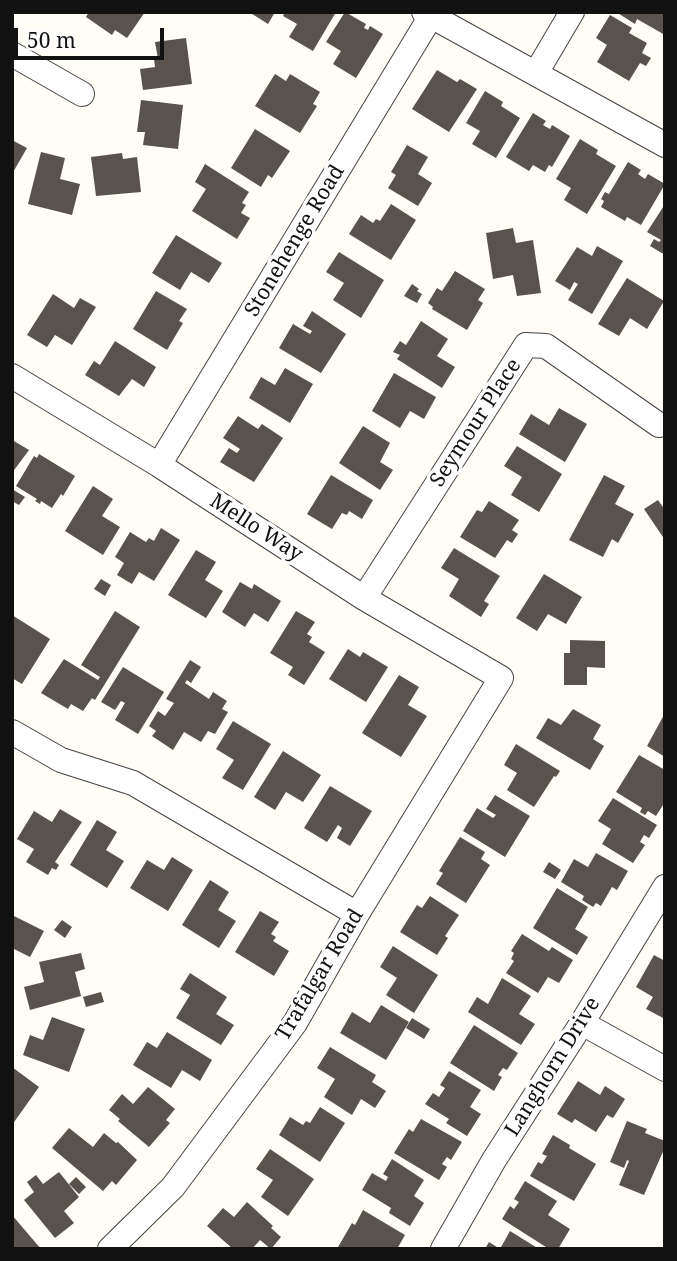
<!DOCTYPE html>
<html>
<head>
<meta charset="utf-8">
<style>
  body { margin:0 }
  #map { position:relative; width:677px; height:1261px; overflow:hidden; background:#fffdf5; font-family:"Noto Serif",serif }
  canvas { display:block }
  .frame { position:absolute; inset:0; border:14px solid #111; pointer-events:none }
  .scale { position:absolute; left:14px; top:28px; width:150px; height:32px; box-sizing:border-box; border:4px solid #111; border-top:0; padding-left:9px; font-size:21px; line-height:24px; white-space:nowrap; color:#111; -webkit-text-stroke:5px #fff; paint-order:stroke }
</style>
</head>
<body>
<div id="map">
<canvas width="677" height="1261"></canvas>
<div class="frame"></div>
<div class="scale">50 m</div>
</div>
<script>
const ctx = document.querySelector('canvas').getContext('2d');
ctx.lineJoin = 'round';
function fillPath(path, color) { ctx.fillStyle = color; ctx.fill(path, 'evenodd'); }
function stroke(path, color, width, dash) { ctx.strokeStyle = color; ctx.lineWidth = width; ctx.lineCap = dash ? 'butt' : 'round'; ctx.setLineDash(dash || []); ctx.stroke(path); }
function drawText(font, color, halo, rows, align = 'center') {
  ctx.font = font + ' "Noto Serif",serif'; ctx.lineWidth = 7; ctx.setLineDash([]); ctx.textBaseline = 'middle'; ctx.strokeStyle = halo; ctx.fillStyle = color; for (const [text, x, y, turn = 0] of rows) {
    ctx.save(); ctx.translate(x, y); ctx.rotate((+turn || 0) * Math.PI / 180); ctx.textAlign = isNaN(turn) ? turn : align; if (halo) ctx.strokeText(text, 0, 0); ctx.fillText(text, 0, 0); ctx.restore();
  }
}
fillPath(new Path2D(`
  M 89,12 L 145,12 L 127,38 L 115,30 L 112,35 L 86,17 Z
  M 249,12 L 275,12 L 268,24 Z
  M 285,12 L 336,12 L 313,51 L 289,37 L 297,24 L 283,16 Z
  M 345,12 L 366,24 L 364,28 L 368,30 L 370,26 L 383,34 L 356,78 L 333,64 L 341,51 L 326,42 Z
  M 616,12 L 665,12 L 665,35 L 637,19 L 635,24 Z
  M 610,15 L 632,28 L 629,33 L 647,43 L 642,53 L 651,58 L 646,66 L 640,63 L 629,81 L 597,62 L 607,45 L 596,38 Z
  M 186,38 L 192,84 L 143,90 L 140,69 L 155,67 L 154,59 L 158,59 L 155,42 Z
  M 437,70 L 457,82 L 460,79 L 477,89 L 449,132 L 412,109 Z
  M 275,74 L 286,81 L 290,74 L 320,92 L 313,104 L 317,106 L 300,133 L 255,106 Z
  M 485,91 L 503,102 L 501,106 L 520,118 L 496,158 L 472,144 L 480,131 L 466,123 Z
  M 141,100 L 183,105 L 178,149 L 143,145 L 145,132 L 137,132 Z
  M 533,113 L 546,121 L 543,125 L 550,129 L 552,125 L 570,136 L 552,167 L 549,165 L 545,172 L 533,165 L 529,171 L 506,157 Z
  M 255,129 L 290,151 L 272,178 L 268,175 L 261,187 L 231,168 Z
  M 580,139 L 598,150 L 596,154 L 616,166 L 587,214 L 564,200 L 571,188 L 556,179 Z
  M 12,140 L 27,148 L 12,174 Z
  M 407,145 L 428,157 L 418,174 L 432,183 L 418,206 L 388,188 L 396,175 L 391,172 Z
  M 41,152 L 65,158 L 60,179 L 80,184 L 72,215 L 28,204 Z
  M 122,153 L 123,159 L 137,157 L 141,192 L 96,196 L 91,157 Z
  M 628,162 L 641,170 L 638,174 L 645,179 L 648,174 L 665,184 L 641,225 L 627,217 L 625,221 L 601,207 L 604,201 L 601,199 L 605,192 L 609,194 Z
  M 205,164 L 249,192 L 242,203 L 246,205 L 241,213 L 250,218 L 237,239 L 192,211 L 206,189 L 195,182 Z
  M 391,204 L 416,220 L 391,260 L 349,234 L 361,215 L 373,223 L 376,219 L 380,221 Z
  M 665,204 L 665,255 L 650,246 L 654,239 L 659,242 L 661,240 L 647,232 Z
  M 513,228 L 516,243 L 533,240 L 541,293 L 517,296 L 513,275 L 493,279 L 486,233 Z
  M 176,235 L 222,263 L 209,283 L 191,272 L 180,290 L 152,273 Z
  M 597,246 L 623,261 L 592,314 L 568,300 L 578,284 L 574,282 L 570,290 L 555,281 L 577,247 L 592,256 Z
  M 339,252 L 384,280 L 361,318 L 333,300 L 344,283 L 326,272 Z
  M 455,271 L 485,289 L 478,300 L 483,303 L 467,330 L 432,309 L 433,307 L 428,303 L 437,288 L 442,291 Z
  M 627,278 L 664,301 L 647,329 L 630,318 L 619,336 L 598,324 Z
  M 412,284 L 419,289 L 417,291 L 422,294 L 417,303 L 404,296 Z
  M 156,291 L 187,309 L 179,321 L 183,323 L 167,350 L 133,329 Z
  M 53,294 L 74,308 L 80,298 L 96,307 L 72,345 L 55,335 L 47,347 L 27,335 Z
  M 312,311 L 346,334 L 321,373 L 279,348 L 293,324 L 310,334 L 312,331 L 303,326 Z
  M 421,321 L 448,339 L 437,356 L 455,367 L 442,388 L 397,359 L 400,355 L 393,352 L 400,341 L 406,345 Z
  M 115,341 L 156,367 L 144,387 L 132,379 L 119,396 L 85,375 L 94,361 L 100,365 Z
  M 285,368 L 313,384 L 290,423 L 249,398 L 261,377 L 275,385 Z
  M 394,373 L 436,397 L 424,419 L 410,411 L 400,428 L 372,411 Z
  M 559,408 L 587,424 L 565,462 L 519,434 L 531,414 L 549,425 Z
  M 238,416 L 258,429 L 262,424 L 283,438 L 254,482 L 220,462 L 229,448 L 237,453 L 240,449 L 223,438 Z
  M 363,426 L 390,443 L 380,462 L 393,470 L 380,490 L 339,463 Z
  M 14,441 L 29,450 L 12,473 L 12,443 Z
  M 517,446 L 562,474 L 539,512 L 511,495 L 522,477 L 504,466 Z
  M 39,454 L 75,476 L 63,496 L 61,494 L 52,508 L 41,501 L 40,504 L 35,501 L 37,499 L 16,486 L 34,456 L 37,458 Z
  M 331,475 L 373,500 L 362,519 L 349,511 L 347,515 L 342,513 L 332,529 L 307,514 Z
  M 604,475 L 625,486 L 615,504 L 634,514 L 618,543 L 612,539 L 603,557 L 569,540 Z
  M 93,486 L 113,499 L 102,516 L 120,527 L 103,555 L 65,531 Z
  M 12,489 L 25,497 L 19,505 L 12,501 Z
  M 658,500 L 665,510 L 665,540 L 644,509 Z
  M 489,501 L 519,520 L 512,530 L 518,534 L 512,543 L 507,540 L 495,558 L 460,537 L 477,510 L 482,512 Z
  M 161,528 L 180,540 L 154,581 L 139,572 L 132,584 L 117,575 L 124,563 L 115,557 L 130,532 L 146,542 L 149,538 L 154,541 Z
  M 454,548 L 500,576 L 484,601 L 489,604 L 481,617 L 449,596 L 459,579 L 441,568 Z
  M 196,550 L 216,562 L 205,580 L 223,591 L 206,618 L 168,595 Z
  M 544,574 L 582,597 L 566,624 L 548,614 L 537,631 L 516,618 Z
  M 101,579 L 111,585 L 105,596 L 94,589 Z
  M 240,582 L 252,589 L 254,584 L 281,601 L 268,622 L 254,613 L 245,627 L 222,612 Z
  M 115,611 L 140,627 L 95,700 L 92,698 L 83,711 L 71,704 L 68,709 L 41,693 L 64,659 L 98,680 L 100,677 L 81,665 Z
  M 296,611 L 315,622 L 307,634 L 312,637 L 309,642 L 325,652 L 304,685 L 288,675 L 293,667 L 270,653 Z
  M 12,615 L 50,639 L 22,684 L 12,678 Z
  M 570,640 L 605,641 L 605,668 L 587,667 L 587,685 L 564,685 L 564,653 L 570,653 Z
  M 348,649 L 360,657 L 363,652 L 388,667 L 366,702 L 329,679 Z
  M 190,660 L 201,667 L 191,683 L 187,680 L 185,683 L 209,699 L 213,692 L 227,701 L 222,709 L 228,712 L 215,734 L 208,731 L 201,742 L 184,732 L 173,750 L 152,736 L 156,731 L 149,726 L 158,711 L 165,716 L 174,703 L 166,699 Z
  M 123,667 L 164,692 L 138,734 L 115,720 L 125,703 L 121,701 L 115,710 L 101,702 Z
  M 399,675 L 419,687 L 408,705 L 427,716 L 401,757 L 362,733 Z
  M 573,709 L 601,725 L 593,739 L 604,746 L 590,770 L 536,738 L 548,718 L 561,725 Z
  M 665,713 L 665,757 L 647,746 Z
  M 233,721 L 271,744 L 243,790 L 222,778 L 234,760 L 216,749 Z
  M 516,744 L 560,771 L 556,777 L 554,776 L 534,807 L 507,790 L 517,773 L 504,765 Z
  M 283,751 L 321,775 L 303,802 L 286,792 L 275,810 L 254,797 Z
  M 639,755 L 665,770 L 665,802 L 656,816 L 648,811 L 645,815 L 640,812 L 642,808 L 616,792 Z
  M 330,786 L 372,811 L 350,846 L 337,838 L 342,828 L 338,825 L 327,842 L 304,828 Z
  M 495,795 L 530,816 L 505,857 L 463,831 L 477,808 L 493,818 L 496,815 L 486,809 Z
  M 613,798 L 657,825 L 649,838 L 644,835 L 640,842 L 645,845 L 633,863 L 602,844 L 611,829 L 598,821 Z
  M 60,809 L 82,822 L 55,862 L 59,865 L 56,870 L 52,868 L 48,875 L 26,862 L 34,849 L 17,839 L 34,811 L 52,822 Z
  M 97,820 L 117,832 L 106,850 L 124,861 L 107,888 L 70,865 Z
  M 460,837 L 485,852 L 481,859 L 490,865 L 466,903 L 436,884 L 443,873 L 439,871 Z
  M 596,853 L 628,871 L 617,890 L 612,887 L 601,906 L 596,903 L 593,907 L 582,900 L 584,896 L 561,882 L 574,859 L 588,867 Z
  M 172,857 L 193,870 L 168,911 L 130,888 L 147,860 L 164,870 Z
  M 549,862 L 561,870 L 555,879 L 543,872 Z
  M 210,880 L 229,892 L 218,910 L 236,921 L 219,948 L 182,925 Z
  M 557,888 L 588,907 L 575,929 L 588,937 L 577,955 L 533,928 Z
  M 430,896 L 459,915 L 445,936 L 448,938 L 437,955 L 400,932 L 417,905 L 422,908 Z
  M 260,911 L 279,922 L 271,934 L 276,937 L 273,941 L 289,951 L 274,976 L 235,952 Z
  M 12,915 L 44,931 L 30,957 L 12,948 Z
  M 62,920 L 72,927 L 65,938 L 54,930 Z
  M 522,934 L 549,951 L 552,947 L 573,960 L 559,983 L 548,977 L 538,993 L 506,973 L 514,961 L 511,959 L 514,953 L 511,951 Z
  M 393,946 L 438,975 L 414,1013 L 386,995 L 397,978 L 380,967 Z
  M 81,953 L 85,969 L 75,972 L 81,996 L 30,1010 L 24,987 L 44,982 L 39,962 Z
  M 654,955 L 665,961 L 665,1019 L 646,1009 L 653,997 L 636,987 Z
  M 190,973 L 227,997 L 216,1014 L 234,1025 L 221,1045 L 176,1018 L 190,995 L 180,989 Z
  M 502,978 L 531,996 L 519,1014 L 535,1024 L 521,1045 L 468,1012 L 477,997 L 488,1004 Z
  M 101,992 L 104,1002 L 86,1007 L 83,997 Z
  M 381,1005 L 409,1022 L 386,1060 L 340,1033 L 352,1012 L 370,1023 Z
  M 52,1017 L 85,1029 L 69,1072 L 23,1055 L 30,1035 L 43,1040 Z
  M 412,1018 L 430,1029 L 424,1039 L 406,1028 Z
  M 474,1025 L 518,1053 L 507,1070 L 503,1068 L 498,1075 L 502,1077 L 494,1091 L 450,1063 Z
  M 167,1032 L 212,1060 L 200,1081 L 182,1070 L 171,1088 L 133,1065 L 147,1042 L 157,1048 Z
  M 330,1047 L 376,1075 L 372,1082 L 386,1091 L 375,1108 L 361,1099 L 352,1115 L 324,1097 L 335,1079 L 317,1068 Z
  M 12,1067 L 39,1087 L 12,1125 Z
  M 449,1071 L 481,1090 L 470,1107 L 481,1114 L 467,1136 L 446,1123 L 449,1119 L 425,1104 L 433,1093 L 439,1097 L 445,1088 L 440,1085 Z
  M 578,1081 L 600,1095 L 605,1086 L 625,1099 L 613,1118 L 607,1115 L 596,1132 L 575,1119 L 572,1123 L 557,1114 Z
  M 148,1087 L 175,1109 L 166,1120 L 170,1123 L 149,1147 L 118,1121 L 120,1119 L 109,1110 L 122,1094 L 133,1104 Z
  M 320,1107 L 345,1123 L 320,1162 L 279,1135 L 290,1117 L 303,1125 L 306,1121 L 310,1123 Z
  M 421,1119 L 462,1142 L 451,1160 L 447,1157 L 442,1164 L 447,1167 L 439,1180 L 394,1153 L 409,1129 L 413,1132 Z
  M 627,1121 L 647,1129 L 645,1133 L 665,1141 L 665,1147 L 644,1195 L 619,1185 L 629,1161 L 627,1160 L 624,1168 L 610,1162 Z
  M 69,1128 L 93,1147 L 104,1133 L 116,1143 L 118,1142 L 137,1160 L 116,1185 L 112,1181 L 103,1191 L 52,1148 Z
  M 553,1135 L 570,1145 L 569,1148 L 596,1164 L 574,1201 L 530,1176 L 538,1162 L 542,1164 L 547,1156 L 542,1154 Z
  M 270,1149 L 314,1179 L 288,1216 L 261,1197 L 273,1180 L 256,1169 Z
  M 392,1159 L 424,1180 L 414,1196 L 424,1203 L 410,1226 L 389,1213 L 391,1208 L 362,1190 L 372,1173 L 386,1181 L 388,1177 L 383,1174 Z
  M 59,1172 L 79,1197 L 64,1211 L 74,1223 L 55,1238 L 24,1200 L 34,1192 L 27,1182 L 36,1175 L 43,1184 Z
  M 76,1177 L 86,1187 L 79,1194 L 69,1184 Z
  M 525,1181 L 557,1201 L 548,1215 L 570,1229 L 558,1249 L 549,1249 L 502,1219 L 510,1206 L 514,1209 L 519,1202 L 514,1199 Z
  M 247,1202 L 273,1226 L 271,1228 L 281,1237 L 271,1249 L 260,1240 L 252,1249 L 233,1249 L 207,1226 L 223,1208 L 234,1217 Z
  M 363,1210 L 405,1235 L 397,1249 L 342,1249 L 338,1247 L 352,1223 L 355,1225 Z
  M 12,1215 L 41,1249 L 12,1249 Z
  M 510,1231 L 539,1249 L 485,1249 L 489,1242 L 500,1249 Z`), '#5a524d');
const minor = new Path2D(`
  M 424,12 L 665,145
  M 12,54 L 82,94
  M 536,73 L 572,12
  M 12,376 L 159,465 L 364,598 L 501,678 L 357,914 L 295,1023 L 173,1187 L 110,1249
  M 159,465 L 431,16
  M 364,598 L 526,345 L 546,346 L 659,425
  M 12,732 L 61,760 L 133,783 L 357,914
  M 582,1023 L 665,1069
  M 443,1249 L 494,1160 L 582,1023 L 665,887`);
stroke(minor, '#444', 26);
stroke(minor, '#fff', 24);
drawText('21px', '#111', '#fff', [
  ["Stonehenge Road",295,241,-59],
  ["Seymour Place",476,423,-57],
  ["Mello Way",256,528,33],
  ["Trafalgar Road",320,975,-59],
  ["Langhorn Drive",553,1067,-58]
]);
</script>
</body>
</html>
